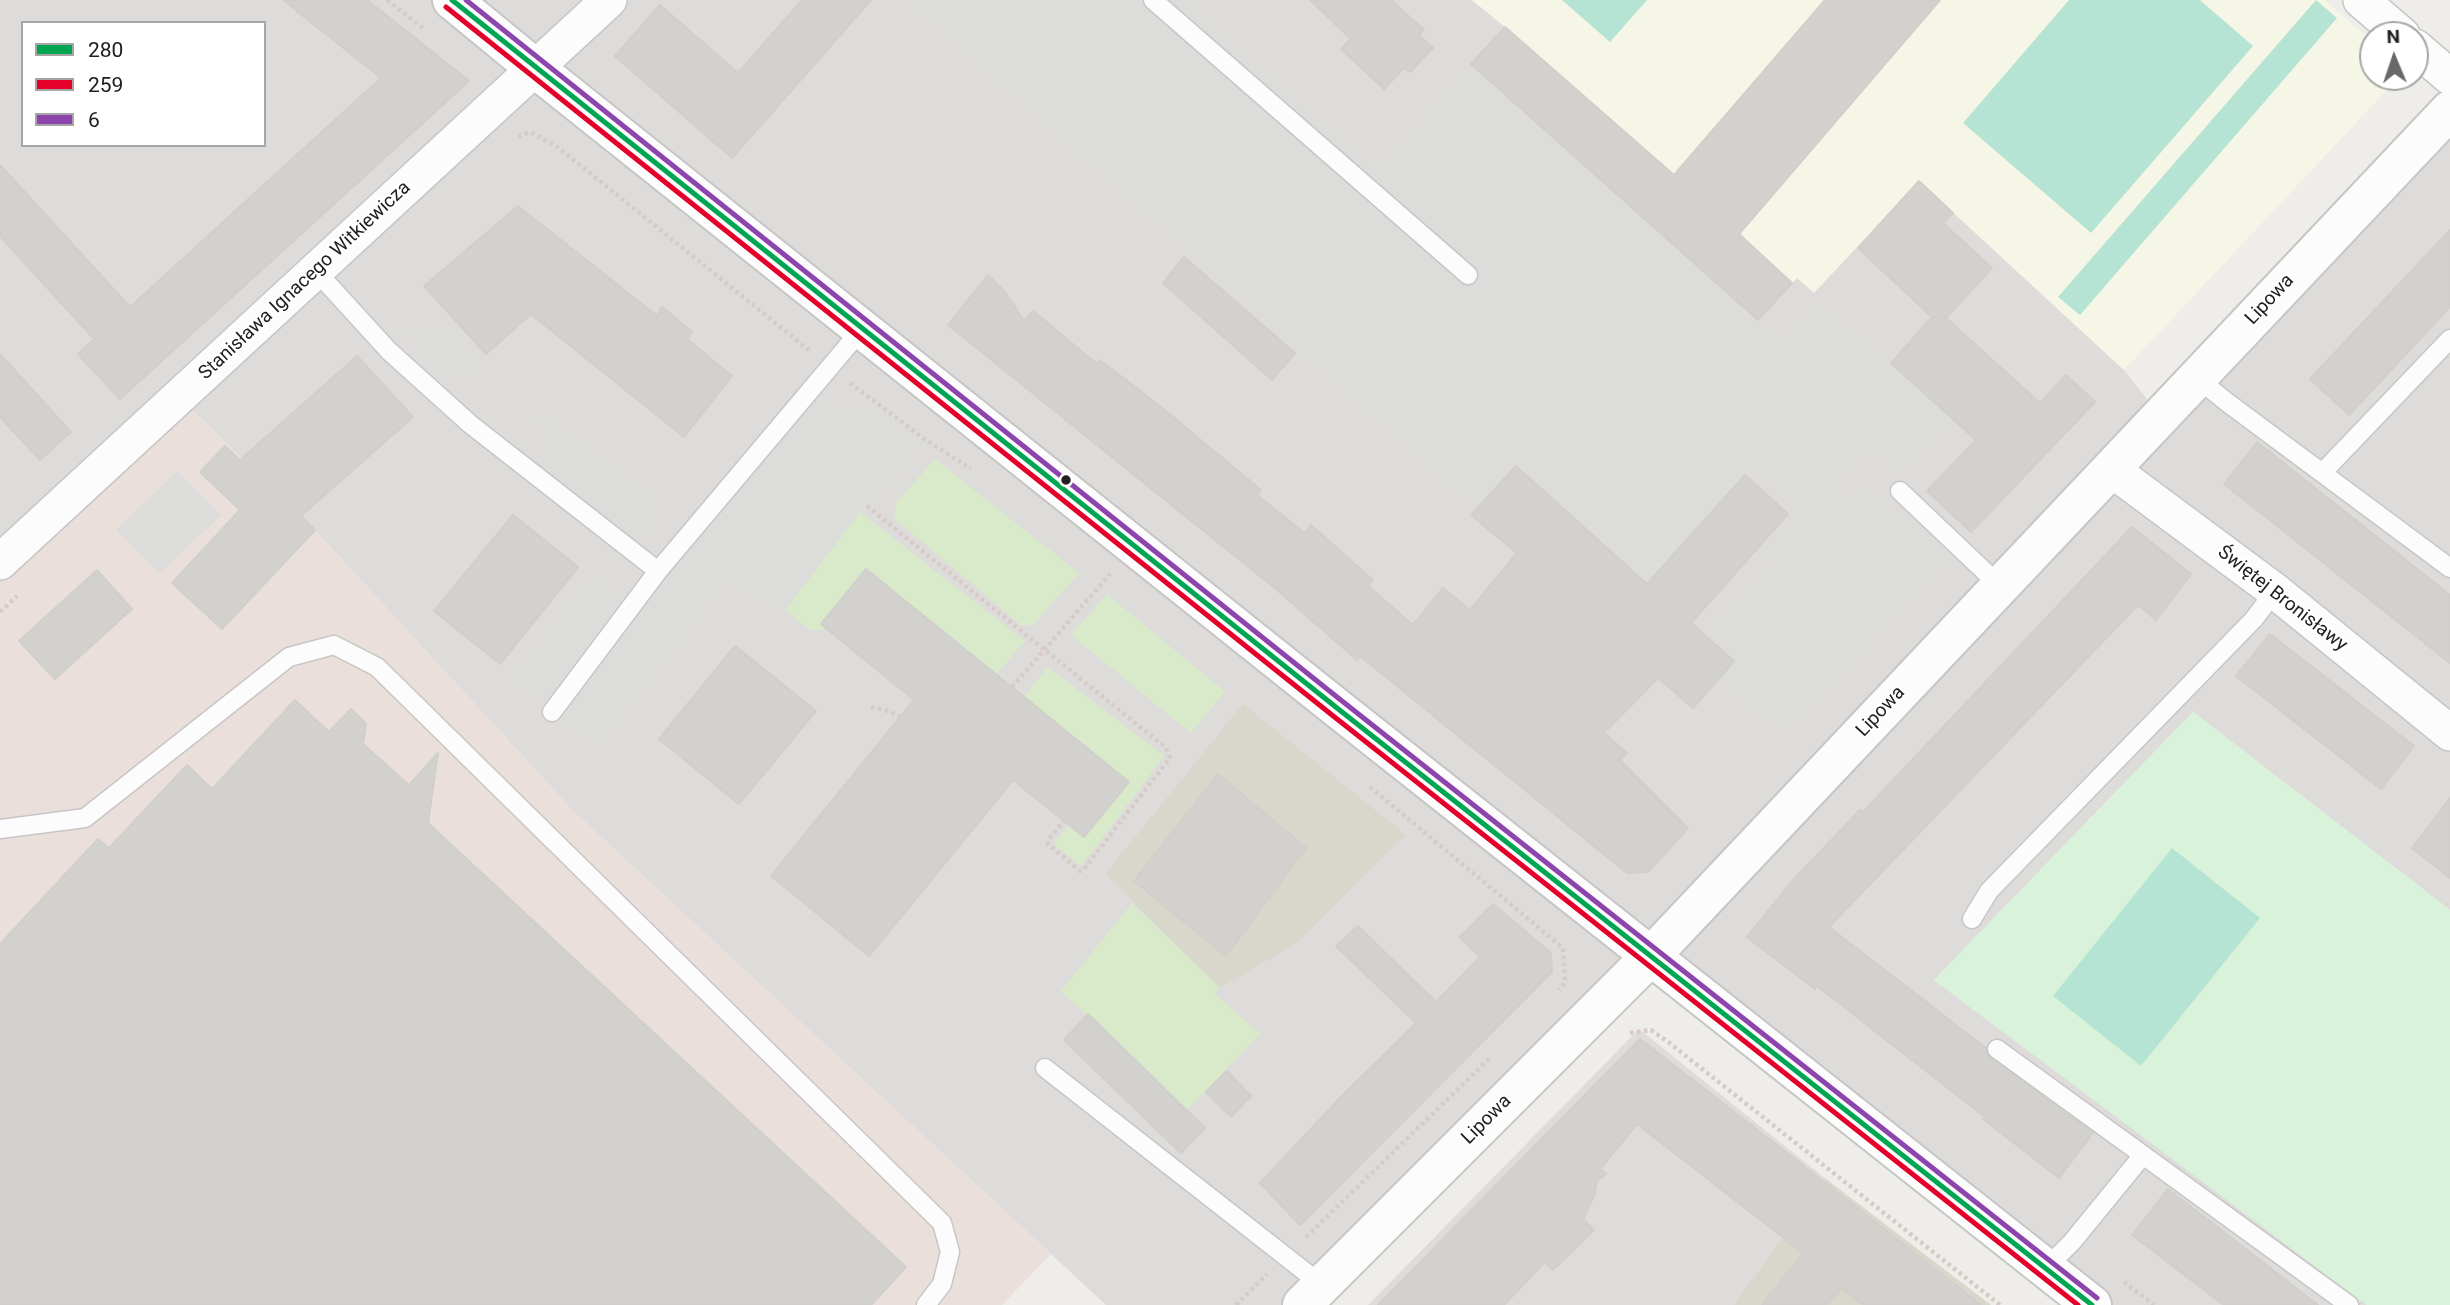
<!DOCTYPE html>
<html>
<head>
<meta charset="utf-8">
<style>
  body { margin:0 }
  #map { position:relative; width:2450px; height:1305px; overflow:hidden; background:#eeede9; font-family:Roboto,sans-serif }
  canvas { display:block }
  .legend { position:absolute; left:21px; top:21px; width:245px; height:126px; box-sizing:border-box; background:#fff; border:2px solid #a6a6a6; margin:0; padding:9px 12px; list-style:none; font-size:21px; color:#202020 }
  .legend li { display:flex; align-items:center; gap:14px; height:35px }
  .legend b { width:35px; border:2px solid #a6a6a6 }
  .north { position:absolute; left:2359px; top:21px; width:70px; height:70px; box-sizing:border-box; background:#fff; border:2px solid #a6a6a6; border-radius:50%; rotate:358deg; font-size:19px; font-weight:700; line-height:28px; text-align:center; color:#202020 }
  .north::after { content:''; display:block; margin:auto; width:24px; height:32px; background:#686866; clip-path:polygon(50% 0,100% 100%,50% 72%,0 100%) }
</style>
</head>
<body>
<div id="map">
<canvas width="2450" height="1305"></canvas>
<ul class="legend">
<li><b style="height:9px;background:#00a651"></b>280</li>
<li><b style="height:9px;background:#e4002b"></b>259</li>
<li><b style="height:9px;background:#8e44ad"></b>6</li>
</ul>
<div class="north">N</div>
</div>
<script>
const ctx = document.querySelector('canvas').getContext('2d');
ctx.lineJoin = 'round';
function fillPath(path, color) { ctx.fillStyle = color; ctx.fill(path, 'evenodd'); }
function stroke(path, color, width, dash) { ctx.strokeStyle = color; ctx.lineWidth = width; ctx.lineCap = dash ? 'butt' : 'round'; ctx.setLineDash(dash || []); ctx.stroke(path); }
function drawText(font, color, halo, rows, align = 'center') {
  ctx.font = font + ' Roboto,sans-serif'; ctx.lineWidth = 5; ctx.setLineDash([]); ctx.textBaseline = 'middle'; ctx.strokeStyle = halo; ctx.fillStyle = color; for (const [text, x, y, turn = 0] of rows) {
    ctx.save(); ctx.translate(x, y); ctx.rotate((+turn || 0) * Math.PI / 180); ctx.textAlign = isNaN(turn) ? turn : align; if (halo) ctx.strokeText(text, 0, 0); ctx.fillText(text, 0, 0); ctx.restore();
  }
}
fillPath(new Path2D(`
  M 0,0 L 1472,0 L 1505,27 L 1689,189 L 1792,283 L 1797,278 L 1858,247 L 1919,181 L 2124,370 L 2160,416 L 2450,110 L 2450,910 L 2193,712 L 1934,980 L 2367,1305 L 2086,1305 L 1647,960 L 1302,1305 L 1106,1305 L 573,811 L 315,530 L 179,397 L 0,551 ZM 23,23 L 264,23 L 264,145 L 23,145 Z
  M 1639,1029 L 1826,1179 L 1733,1305 L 1368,1305 Z`), '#dddcda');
fillPath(new Path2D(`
  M 179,397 L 315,530 L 573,811 L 1051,1254 L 1002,1305 L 0,1305 L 0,562 Z`), '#ebdfdc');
fillPath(new Path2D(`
  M 1472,0 L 2325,0 L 2373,42 L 2373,77 L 2399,77 L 2124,370 L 1919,181 L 1814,293 L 1797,278 L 1792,283 L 1689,189 L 1505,27 Z`), '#f6f6e6');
fillPath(new Path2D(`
  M 913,0 L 1180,0 L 1377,177 L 1471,73 L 1749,322 L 1677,401 L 1747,465 L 1649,574 L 1514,456 L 1473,500 Z
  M 1819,309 L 1947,418 L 1900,467 L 1871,439 L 1827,486 L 1820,480 L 1797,504 L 1690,400 L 1760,326 L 1785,342 Z
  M 405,327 L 445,329 L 478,369 L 441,370 Z
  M 821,401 L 848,423 L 771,520 L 867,404 L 917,444 L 860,512 L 786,609 L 723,579 L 596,740 L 517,678 L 594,580 L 646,620 Z
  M 542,415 L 647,497 L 653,538 L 545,457 Z
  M 177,471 L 221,515 L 159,574 L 116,530 Z
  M 1829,485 L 1848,501 L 1862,487 L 1941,560 L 1784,730 L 1725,677 L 1744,656 L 1717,631 L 1778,565 L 1766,553 Z`), '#dcdcda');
fillPath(new Path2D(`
  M 1243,704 L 1406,835 L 1295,944 L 1220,988 L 1105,874 Z
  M 1826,1179 L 1991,1305 L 1733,1305 Z`), '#d7d7cb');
fillPath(new Path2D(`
  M 935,459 L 1079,573 L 1033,625 L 1021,625 L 894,518 L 896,503 Z
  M 860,512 L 1025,641 L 996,674 L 866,569 L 821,624 L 826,628 C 810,637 797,619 786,609 Z
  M 1107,594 L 1225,692 L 1191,733 L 1071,635 Z
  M 1048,667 L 1164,756 L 1082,865 L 1078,864 L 1055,845 L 1055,841 L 1069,825 L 1084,837 L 1129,782 L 1024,697 Z
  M 1132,903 L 1220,988 L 1214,993 L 1260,1034 L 1187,1110 L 1061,991 Z`), '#d9eaca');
fillPath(new Path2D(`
  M 2193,712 L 2450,910 L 2450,1305 L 2367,1305 L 1934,980 Z`), '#d9f3da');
fillPath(new Path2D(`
  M 1562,0 L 1647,0 L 1610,42 Z
  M 2069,0 L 2200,0 L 2253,46 L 2091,233 L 1963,123 Z
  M 2316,0 L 2337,18 L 2080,315 L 2058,297 Z
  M 2172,848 L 2260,918 L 2141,1066 L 2053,996 Z`), '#b6e4d4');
const building = new Path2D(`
  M 283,0 L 367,0 L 469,81 L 120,399 L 78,354 L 94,339 L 0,236 L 0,165 L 130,307 L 381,78 Z
  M 802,0 L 871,0 L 732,158 L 615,56 L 660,5 L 738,73 Z
  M 1310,0 L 1391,0 L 1424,30 L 1419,35 L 1433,48 L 1410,72 L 1404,68 L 1384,89 L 1341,49 L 1351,39 Z
  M 1825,0 L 1940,0 L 1739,234 L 1792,283 L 1758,320 L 1471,64 L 1505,27 L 1674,175 Z
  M 1919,181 L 1953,213 L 1943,223 L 1992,268 L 1946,318 L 2040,403 L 2066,375 L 2095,402 L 1971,532 L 1927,491 L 1976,440 L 1891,363 L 1932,317 L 1858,248 Z
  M 518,206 L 657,316 L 662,307 L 692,332 L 687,339 L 732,376 L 684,437 L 531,314 L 486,354 L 424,286 Z
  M 2450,230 L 2450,307 L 2349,415 L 2310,379 Z
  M 1184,257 L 1295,353 L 1272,380 L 1163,283 Z
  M 988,275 L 1005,292 L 1024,321 L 1033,311 L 1097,364 L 1100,360 L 1161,407 L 1261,490 L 1257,495 L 1305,533 L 1311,525 L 1373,580 L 1368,586 L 1413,625 L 1443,588 L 1470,610 L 1517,553 L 1471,515 L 1516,466 L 1647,584 L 1745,475 L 1788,514 L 1691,623 L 1734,661 L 1693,708 L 1658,678 L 1604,733 L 1627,753 L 1620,760 L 1688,828 L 1648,872 L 1627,873 L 1360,656 L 1357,660 L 1276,589 L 948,325 Z
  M 0,354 L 71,432 L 40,460 L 0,417 Z
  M 357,356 L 413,417 L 301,516 L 315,530 L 222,629 L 172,583 L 240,510 L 200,472 L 225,446 L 240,460 Z
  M 2257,442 L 2450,595 L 2450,663 L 2224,484 Z
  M 513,515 L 578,567 L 500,664 L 434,611 Z
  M 2132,527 L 2191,574 L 2156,620 L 2138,605 L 1829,927 L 1986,1048 L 1990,1058 L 2093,1133 L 2059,1178 L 1983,1119 L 1985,1117 L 1817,986 L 1815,989 L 1747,937 L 1794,879 L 1860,810 L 1863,812 Z
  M 866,569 L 1129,782 L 1084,837 L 1013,780 L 869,956 L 771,876 L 914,700 L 821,624 Z
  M 97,570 L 132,609 L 55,679 L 19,641 Z
  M 2270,634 L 2414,746 L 2381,789 L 2236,676 Z
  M 735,646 L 816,711 L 739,804 L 659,739 Z
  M 295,700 L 329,732 L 351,709 L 366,724 L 363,744 L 409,785 L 438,753 L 428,823 L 906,1267 L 871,1305 L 0,1305 L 0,944 L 98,839 L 109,848 L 187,765 L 212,789 Z
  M 1218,774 L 1306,848 L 1226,956 L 1134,881 Z
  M 2450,798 L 2450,878 L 2412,848 Z
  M 1493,904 L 1551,953 L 1552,972 L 1300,1225 L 1260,1183 L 1340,1098 L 1416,1023 L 1336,946 L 1358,926 L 1436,1002 L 1480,957 L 1460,937 Z
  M 1088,1014 L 1205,1128 L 1181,1153 L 1064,1040 Z
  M 1640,1039 L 1755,1128 L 1981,1305 L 1864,1305 L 1841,1289 L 1826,1305 L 1762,1305 L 1803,1253 L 1637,1124 L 1600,1169 L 1606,1174 L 1597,1181 L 1594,1196 L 1583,1219 L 1594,1230 L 1553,1270 L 1545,1262 L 1504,1305 L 1378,1305 Z
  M 1227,1071 L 1251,1096 L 1231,1117 L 1206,1092 Z
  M 2168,1189 L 2242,1246 L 2318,1305 L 2224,1305 L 2132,1235 Z`);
fillPath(building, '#d3d1ce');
stroke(building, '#d1cfcb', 2);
const service = new Path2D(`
  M 1153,0 L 1468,275
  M 316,271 L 389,351 L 470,424 L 658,571
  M 2197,378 L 2228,403 L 2450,568
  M 2322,473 L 2450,339
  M 1900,491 L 2000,586
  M 552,712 L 658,571 L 862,329
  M 0,829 L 85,818 L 289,657 L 334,645 L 377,667 L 942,1223 L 950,1252 L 942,1284 L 926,1305
  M 1972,919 L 1989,891 L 2254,619 L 2275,591
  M 1997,1049 L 2143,1155 L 2072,1242 L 2046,1268
  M 1045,1068 L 1322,1285
  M 2143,1155 L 2349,1305`);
const minor = new Path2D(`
  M 2361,0 L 2402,35
  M 2415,47 L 2450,77
  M 2111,469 L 2275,591 L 2450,733
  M 0,562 L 609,0`);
const tertiary = new Path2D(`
  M 452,0 L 536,69 L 1337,708 L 2092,1305
  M 1302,1305 L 1651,956 L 2450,110`);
stroke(service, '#c7c6c5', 21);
stroke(minor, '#c7c6c5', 38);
stroke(tertiary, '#c7c6c5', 42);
stroke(new Path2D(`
  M 387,0 L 425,30
  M 518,136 L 530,132 L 559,148 L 810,351
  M 850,383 L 923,438 L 971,469
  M 867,506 L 1166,748 L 1170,758 L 1084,869 L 1080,871 L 1048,844 L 1049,839 L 1064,821
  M 0,612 L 17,596
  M 1012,687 L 1110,574
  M 871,707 L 889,711 L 909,721
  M 1370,787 L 1563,948 L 1565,982 L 1559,990
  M 1630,1033 L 1651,1030 L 1667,1041 L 2000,1305
  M 1306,1237 L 1491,1057
  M 2124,1282 L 2154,1305
  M 1236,1305 L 1267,1274`), '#d7cbc8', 4.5, [3.5, 3.5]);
stroke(service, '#fcfcfc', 18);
stroke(minor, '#fcfcfc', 35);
stroke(tertiary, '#fcfcfc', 38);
stroke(new Path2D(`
  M 452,0 L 1337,708 L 2092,1305`), '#00a651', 5);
stroke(new Path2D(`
  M 446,7 L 1332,715 L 2078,1305`), '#e4002b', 5);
stroke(new Path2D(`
  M 466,0 L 1342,701 L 2097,1298`), '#8e44ad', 5);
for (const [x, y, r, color] of [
  [1066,480,6,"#202020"]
]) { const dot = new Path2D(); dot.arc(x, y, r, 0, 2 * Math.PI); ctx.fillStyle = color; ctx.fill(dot); stroke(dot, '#fff', 2.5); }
drawText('19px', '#202020', '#fff', [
  ["Stanisława Ignacego Witkiewicza",305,281,-43],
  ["Lipowa",2270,300,-47],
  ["Świętej Bronisławy",2282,599,38],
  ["Lipowa",1881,712,-47],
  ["Lipowa",1487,1120,-45]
]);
</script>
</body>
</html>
